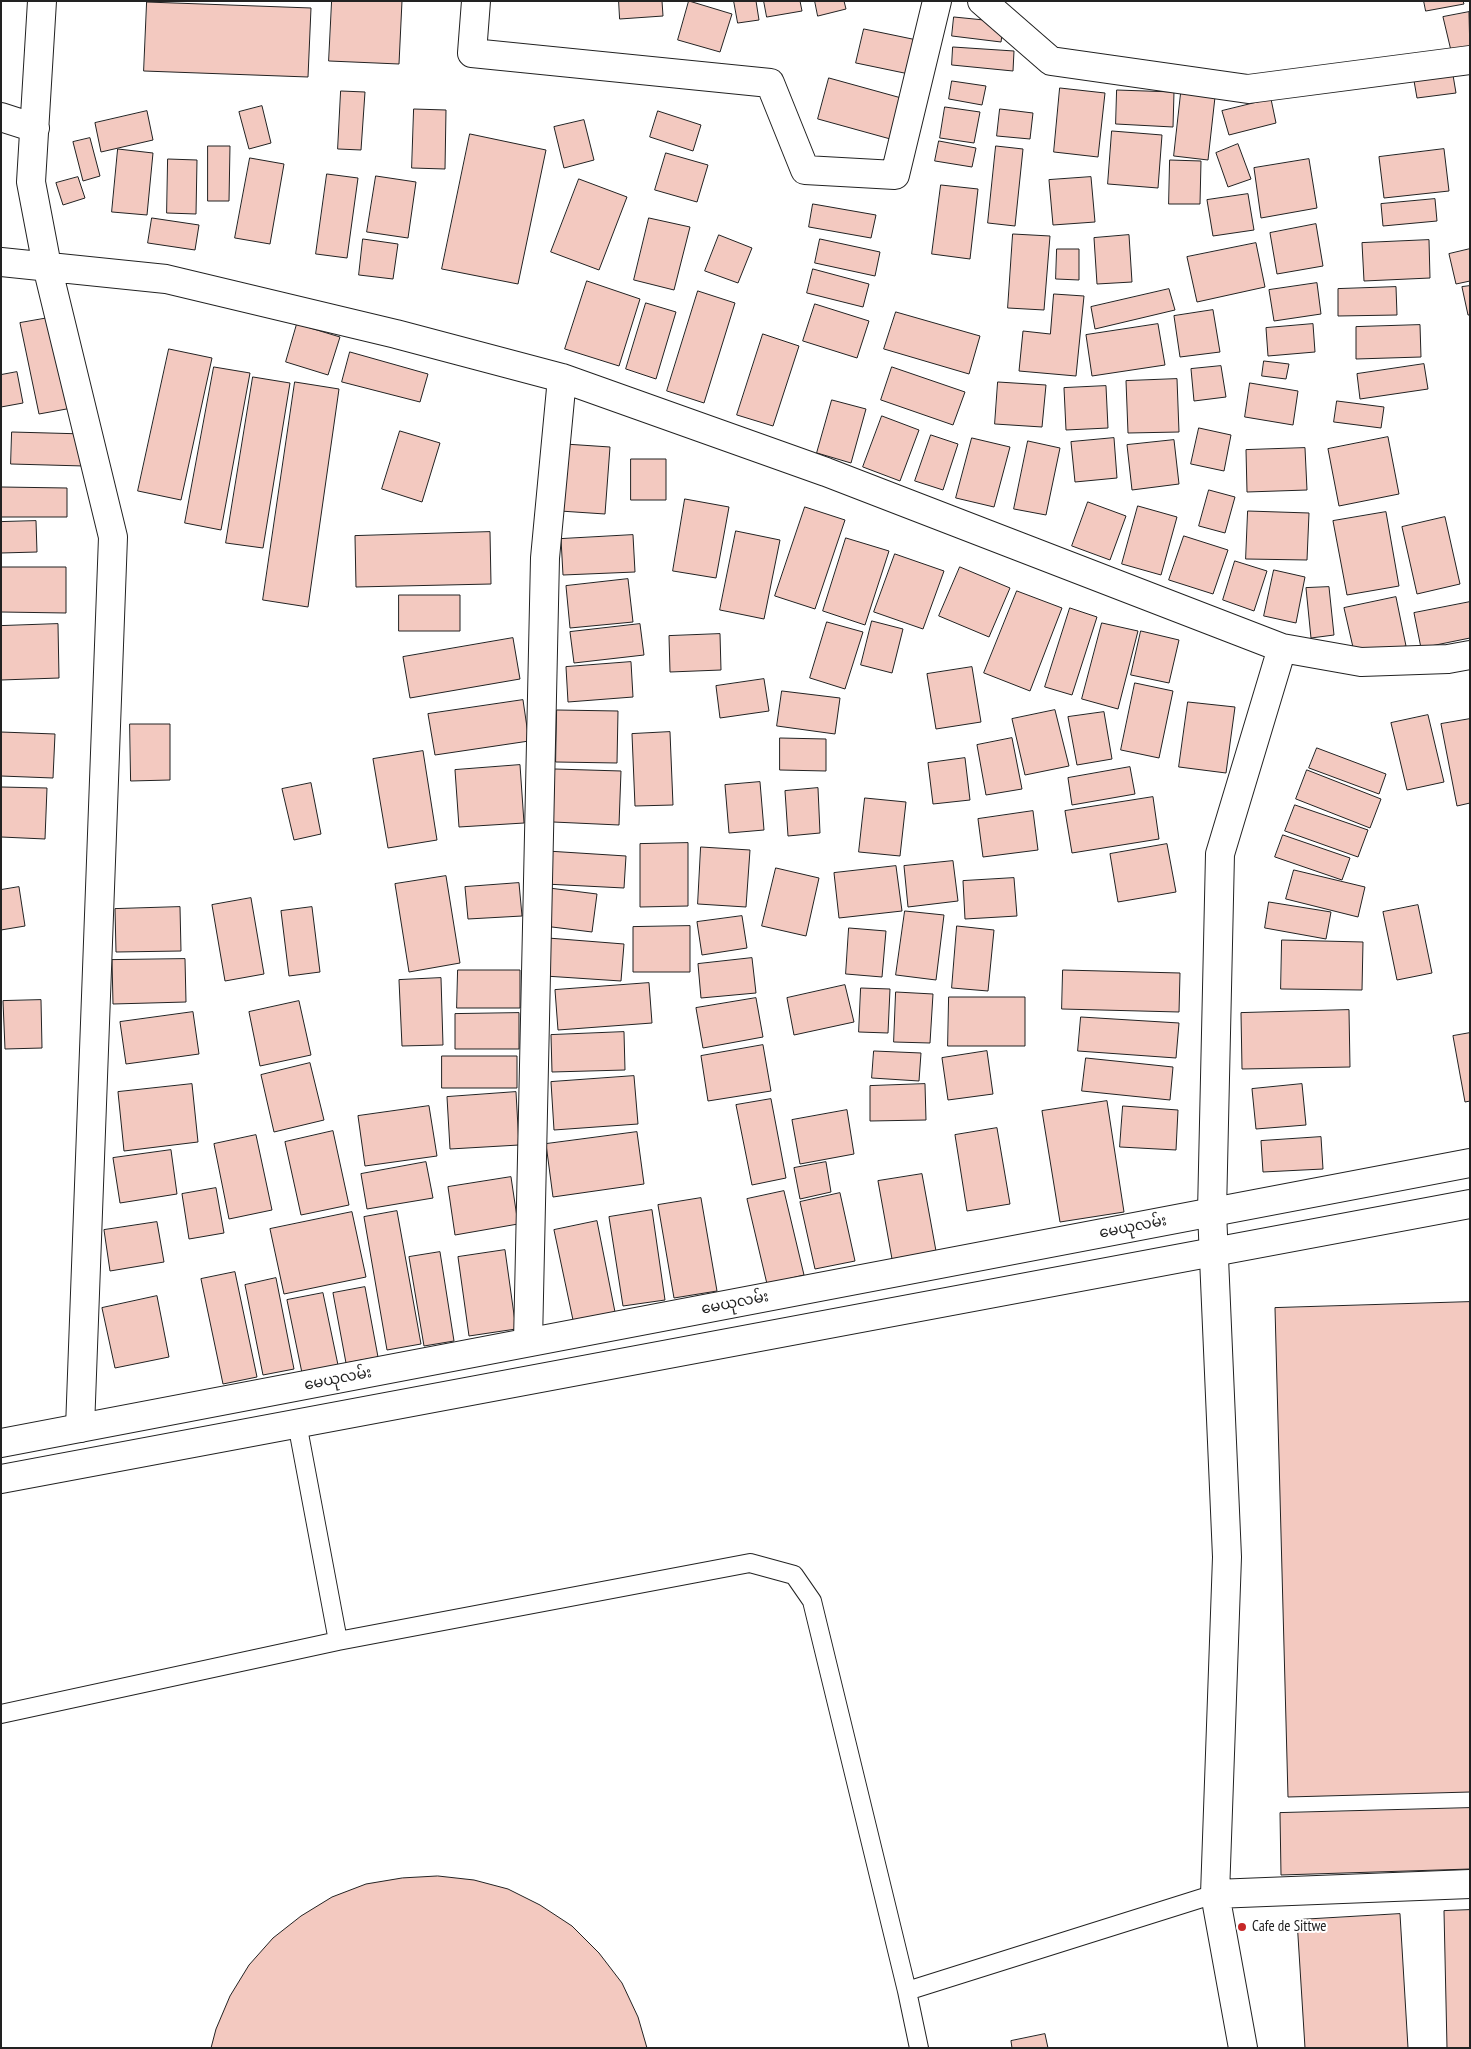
<!DOCTYPE html>
<html>
<head>
<meta charset="utf-8">
<style>
  body { margin:0 }
  #map { position:relative; width:1471px; height:2049px; overflow:hidden; background:#fff; font-family:"PT Sans Narrow",sans-serif }
  canvas { display:block }
  .frame { position:absolute; inset:0; border:2px solid #222; pointer-events:none }
</style>
</head>
<body>
<div id="map">
<canvas width="1471" height="2049"></canvas>
<div class="frame"></div>
</div>
<script>
const ctx = document.querySelector('canvas').getContext('2d');
ctx.lineJoin = 'round';
function fillPath(path, color) { ctx.fillStyle = color; ctx.fill(path, 'evenodd'); }
function stroke(path, color, width, dash) { ctx.strokeStyle = color; ctx.lineWidth = width; ctx.lineCap = dash ? 'butt' : 'round'; ctx.setLineDash(dash || []); ctx.stroke(path); }
function drawText(font, color, halo, rows, align = 'center') {
  ctx.font = font + ' "PT Sans Narrow","Noto Sans Myanmar",sans-serif'; ctx.lineWidth = 4; ctx.setLineDash([]); ctx.textBaseline = 'middle'; ctx.strokeStyle = halo; ctx.fillStyle = color; for (const [text, x, y, turn = 0] of rows) {
    ctx.save(); ctx.translate(x, y); ctx.rotate((+turn || 0) * Math.PI / 180); ctx.textAlign = isNaN(turn) ? turn : align; if (halo) ctx.strokeText(text, 0, 0); ctx.fillText(text, 0, 0); ctx.restore();
  }
}
const building = new Path2D(`
  M 332,1 L 402,1 L 399,64 L 329,61 Z
  M 619,1 L 662,1 L 663,16 L 620,19 Z
  M 689,1 L 732,14 L 720,52 L 678,40 Z
  M 734,1 L 756,1 L 759,20 L 738,23 Z
  M 764,1 L 800,1 L 802,11 L 767,17 Z
  M 815,1 L 844,1 L 846,9 L 818,16 Z
  M 1424,1 L 1463,1 L 1464,4 L 1426,11 Z
  M 147,2 L 311,8 L 308,77 L 144,71 Z
  M 1469,12 L 1470,56 L 1453,59 L 1443,17 Z
  M 954,17 L 1004,22 L 1001,42 L 952,36 Z
  M 864,29 L 917,40 L 909,74 L 856,63 Z
  M 953,47 L 1014,51 L 1013,71 L 952,65 Z
  M 1452,69 L 1456,93 L 1417,98 L 1413,75 Z
  M 829,78 L 905,99 L 894,140 L 818,119 Z
  M 952,81 L 986,86 L 982,105 L 949,99 Z
  M 1060,88 L 1105,93 L 1098,157 L 1054,152 Z
  M 1117,90 L 1174,92 L 1173,127 L 1116,124 Z
  M 341,91 L 365,92 L 361,150 L 338,149 Z
  M 1181,93 L 1215,97 L 1208,160 L 1174,156 Z
  M 1271,99 L 1276,123 L 1229,135 L 1222,111 Z
  M 262,106 L 271,143 L 249,149 L 239,112 Z
  M 945,107 L 980,112 L 974,143 L 940,138 Z
  M 414,109 L 446,110 L 445,169 L 412,168 Z
  M 1000,109 L 1033,113 L 1030,139 L 997,136 Z
  M 147,111 L 153,140 L 101,152 L 95,123 Z
  M 658,111 L 701,125 L 693,151 L 650,137 Z
  M 584,120 L 594,160 L 564,168 L 554,127 Z
  M 1112,131 L 1162,135 L 1158,188 L 1108,184 Z
  M 470,134 L 546,150 L 518,284 L 442,269 Z
  M 90,138 L 100,176 L 83,181 L 73,142 Z
  M 939,141 L 976,148 L 972,167 L 935,161 Z
  M 1238,144 L 1251,179 L 1228,187 L 1216,153 Z
  M 208,146 L 230,146 L 229,201 L 208,201 Z
  M 996,146 L 1023,149 L 1015,226 L 988,223 Z
  M 118,149 L 153,153 L 147,215 L 112,212 Z
  M 1444,149 L 1449,191 L 1384,198 L 1379,157 Z
  M 666,153 L 708,165 L 697,202 L 655,190 Z
  M 250,158 L 284,164 L 270,244 L 235,238 Z
  M 168,159 L 197,160 L 196,214 L 167,213 Z
  M 1309,159 L 1317,208 L 1261,218 L 1254,168 Z
  M 1170,160 L 1201,161 L 1200,204 L 1169,204 Z
  M 327,174 L 358,178 L 347,258 L 316,254 Z
  M 376,176 L 416,182 L 408,238 L 367,232 Z
  M 78,177 L 85,198 L 63,205 L 56,183 Z
  M 1091,177 L 1095,222 L 1053,225 L 1049,180 Z
  M 579,179 L 627,197 L 599,270 L 551,252 Z
  M 941,185 L 978,189 L 970,259 L 932,254 Z
  M 1248,194 L 1254,230 L 1213,236 L 1207,200 Z
  M 1435,199 L 1437,221 L 1383,226 L 1381,204 Z
  M 813,204 L 876,215 L 871,238 L 809,227 Z
  M 152,218 L 199,225 L 195,250 L 148,243 Z
  M 649,218 L 690,227 L 674,290 L 634,280 Z
  M 1316,224 L 1323,266 L 1277,274 L 1270,233 Z
  M 1013,234 L 1050,236 L 1044,310 L 1008,308 Z
  M 719,235 L 752,248 L 738,283 L 705,271 Z
  M 1129,235 L 1132,282 L 1097,284 L 1094,238 Z
  M 363,239 L 398,244 L 393,279 L 359,275 Z
  M 820,239 L 880,252 L 875,276 L 815,263 Z
  M 1429,240 L 1430,278 L 1364,281 L 1362,243 Z
  M 1256,243 L 1265,287 L 1197,302 L 1187,257 Z
  M 1057,249 L 1079,249 L 1079,280 L 1056,279 Z
  M 1470,249 L 1470,281 L 1456,284 L 1449,254 Z
  M 813,269 L 869,284 L 863,307 L 807,293 Z
  M 587,281 L 640,299 L 619,366 L 565,349 Z
  M 1317,283 L 1321,314 L 1274,321 L 1269,290 Z
  M 1470,286 L 1470,315 L 1468,315 L 1462,287 Z
  M 1396,287 L 1397,315 L 1338,316 L 1338,289 Z
  M 1169,289 L 1175,310 L 1095,329 L 1091,307 Z
  M 698,291 L 735,303 L 704,403 L 667,391 Z
  M 1054,294 L 1084,296 L 1076,376 L 1019,371 L 1023,331 L 1050,334 Z
  M 646,303 L 676,312 L 656,379 L 626,369 Z
  M 815,304 L 869,321 L 857,358 L 803,341 Z
  M 1213,310 L 1220,352 L 1180,357 L 1174,316 Z
  M 896,312 L 980,336 L 969,374 L 884,349 Z
  M 54,317 L 72,408 L 39,414 L 20,323 Z
  M 297,324 L 340,337 L 328,375 L 286,362 Z
  M 1158,324 L 1165,365 L 1092,376 L 1086,335 Z
  M 1313,324 L 1315,352 L 1268,356 L 1266,328 Z
  M 1420,325 L 1421,357 L 1356,359 L 1356,327 Z
  M 763,334 L 799,346 L 773,426 L 737,415 Z
  M 169,349 L 212,358 L 181,500 L 138,491 Z
  M 350,352 L 428,374 L 420,402 L 342,382 Z
  M 1264,361 L 1289,364 L 1286,379 L 1262,376 Z
  M 1424,364 L 1428,389 L 1360,399 L 1357,374 Z
  M 1221,366 L 1226,397 L 1194,401 L 1191,369 Z
  M 214,367 L 250,373 L 221,530 L 185,523 Z
  M 892,367 L 965,392 L 953,425 L 881,400 Z
  M 17,372 L 23,403 L 1,407 L 1,375 Z
  M 253,377 L 290,383 L 263,548 L 226,543 Z
  M 1177,379 L 1179,432 L 1128,433 L 1126,381 Z
  M 295,382 L 339,389 L 308,607 L 263,600 Z
  M 998,382 L 1046,385 L 1042,427 L 995,424 Z
  M 1250,383 L 1298,391 L 1293,425 L 1245,417 Z
  M 1106,386 L 1108,428 L 1066,430 L 1064,388 Z
  M 832,400 L 866,409 L 851,463 L 817,453 Z
  M 1337,401 L 1384,407 L 1381,428 L 1334,422 Z
  M 882,416 L 919,430 L 900,481 L 863,467 Z
  M 1199,428 L 1231,435 L 1224,471 L 1191,464 Z
  M 400,431 L 440,443 L 422,502 L 382,489 Z
  M 12,432 L 85,434 L 84,466 L 11,464 Z
  M 931,435 L 958,444 L 943,490 L 915,481 Z
  M 1388,437 L 1399,494 L 1339,506 L 1328,449 Z
  M 972,438 L 1010,447 L 994,507 L 956,498 Z
  M 1114,438 L 1117,478 L 1075,482 L 1071,442 Z
  M 1174,440 L 1179,484 L 1132,490 L 1127,445 Z
  M 1028,441 L 1060,448 L 1046,515 L 1014,509 Z
  M 565,444 L 610,447 L 605,514 L 560,511 Z
  M 1305,448 L 1307,490 L 1247,492 L 1246,450 Z
  M 631,459 L 666,459 L 666,500 L 631,500 Z
  M 1,487 L 67,488 L 67,517 L 1,517 Z
  M 1209,490 L 1235,497 L 1225,533 L 1199,526 Z
  M 685,499 L 729,507 L 716,578 L 673,571 Z
  M 1088,502 L 1126,516 L 1110,560 L 1072,546 Z
  M 1138,506 L 1177,517 L 1161,575 L 1122,564 Z
  M 805,507 L 845,520 L 815,609 L 775,596 Z
  M 1248,511 L 1309,513 L 1307,560 L 1246,559 Z
  M 1386,512 L 1399,586 L 1347,595 L 1333,521 Z
  M 1445,517 L 1460,584 L 1417,594 L 1402,527 Z
  M 36,521 L 37,552 L 1,553 L 1,522 Z
  M 736,531 L 780,540 L 764,619 L 720,610 Z
  M 490,532 L 491,584 L 356,587 L 355,536 Z
  M 633,535 L 635,572 L 563,575 L 561,539 Z
  M 1184,536 L 1228,550 L 1213,594 L 1169,580 Z
  M 846,538 L 889,551 L 865,625 L 823,611 Z
  M 895,554 L 944,571 L 923,629 L 874,612 Z
  M 1235,561 L 1267,571 L 1254,611 L 1223,600 Z
  M 1,567 L 66,567 L 66,613 L 1,612 Z
  M 960,567 L 1010,588 L 989,637 L 939,616 Z
  M 1274,570 L 1305,577 L 1296,623 L 1264,616 Z
  M 628,579 L 633,622 L 570,628 L 566,586 Z
  M 1329,587 L 1334,635 L 1311,638 L 1306,588 Z
  M 1017,591 L 1062,608 L 1030,691 L 984,673 Z
  M 399,595 L 460,595 L 460,631 L 399,631 Z
  M 1396,597 L 1406,646 L 1355,656 L 1344,608 Z
  M 1470,602 L 1470,638 L 1421,648 L 1414,613 Z
  M 1070,608 L 1097,617 L 1072,695 L 1045,687 Z
  M 872,621 L 903,629 L 892,673 L 861,665 Z
  M 827,622 L 863,632 L 845,689 L 810,678 Z
  M 1102,623 L 1138,631 L 1118,709 L 1082,699 Z
  M 58,624 L 59,678 L 1,680 L 1,626 Z
  M 640,624 L 644,655 L 574,663 L 570,632 Z
  M 1141,631 L 1179,640 L 1169,683 L 1131,675 Z
  M 720,634 L 721,670 L 670,672 L 669,636 Z
  M 513,638 L 520,679 L 410,698 L 403,657 Z
  M 631,662 L 633,697 L 568,702 L 566,667 Z
  M 972,667 L 981,722 L 936,729 L 927,674 Z
  M 764,679 L 769,711 L 720,718 L 716,686 Z
  M 1135,683 L 1173,691 L 1159,758 L 1121,750 Z
  M 782,691 L 840,698 L 835,734 L 777,726 Z
  M 523,700 L 529,741 L 435,755 L 428,714 Z
  M 1188,702 L 1235,707 L 1226,773 L 1179,767 Z
  M 557,710 L 618,711 L 617,763 L 556,762 Z
  M 1055,710 L 1069,766 L 1025,775 L 1012,719 Z
  M 1104,712 L 1112,759 L 1077,765 L 1068,717 Z
  M 1428,715 L 1444,782 L 1407,790 L 1391,723 Z
  M 1470,719 L 1470,803 L 1457,806 L 1441,724 Z
  M 130,724 L 170,724 L 170,780 L 131,781 Z
  M 1,732 L 55,734 L 53,778 L 1,776 Z
  M 670,732 L 673,805 L 635,806 L 632,734 Z
  M 780,738 L 826,739 L 826,771 L 780,770 Z
  M 1012,738 L 1022,789 L 986,795 L 977,745 Z
  M 1317,748 L 1386,774 L 1379,794 L 1309,768 Z
  M 423,751 L 437,840 L 388,848 L 373,759 Z
  M 965,758 L 970,800 L 933,804 L 928,763 Z
  M 520,765 L 524,823 L 459,827 L 455,770 Z
  M 1130,767 L 1135,794 L 1072,805 L 1068,778 Z
  M 555,769 L 621,771 L 619,825 L 553,822 Z
  M 1307,770 L 1381,799 L 1370,828 L 1296,799 Z
  M 760,782 L 764,830 L 729,833 L 725,785 Z
  M 311,783 L 321,834 L 294,840 L 282,789 Z
  M 1,787 L 47,788 L 45,839 L 1,837 Z
  M 818,788 L 820,833 L 788,836 L 785,791 Z
  M 1153,797 L 1159,839 L 1072,853 L 1065,811 Z
  M 865,798 L 906,802 L 900,856 L 859,852 Z
  M 1295,805 L 1368,830 L 1358,857 L 1285,831 Z
  M 1033,811 L 1038,850 L 983,857 L 978,819 Z
  M 1283,835 L 1350,858 L 1342,880 L 1275,857 Z
  M 688,843 L 688,906 L 640,907 L 640,844 Z
  M 1167,844 L 1176,892 L 1118,902 L 1110,854 Z
  M 701,847 L 750,850 L 746,907 L 698,904 Z
  M 547,851 L 626,856 L 624,888 L 545,884 Z
  M 953,861 L 958,901 L 908,907 L 904,866 Z
  M 896,866 L 902,911 L 839,918 L 834,873 Z
  M 776,868 L 819,878 L 806,936 L 762,926 Z
  M 1294,870 L 1365,887 L 1358,917 L 1286,899 Z
  M 446,876 L 460,963 L 409,972 L 395,884 Z
  M 1014,878 L 1017,916 L 965,919 L 963,881 Z
  M 519,883 L 522,916 L 468,919 L 465,887 Z
  M 19,887 L 25,926 L 1,930 L 1,890 Z
  M 549,888 L 597,894 L 592,932 L 544,926 Z
  M 251,898 L 264,974 L 225,981 L 212,905 Z
  M 1269,902 L 1331,912 L 1326,939 L 1265,928 Z
  M 1418,905 L 1432,973 L 1397,980 L 1383,912 Z
  M 180,907 L 181,951 L 116,952 L 115,909 Z
  M 312,907 L 320,972 L 289,976 L 281,911 Z
  M 905,911 L 944,915 L 936,980 L 896,975 Z
  M 742,916 L 747,948 L 702,955 L 697,922 Z
  M 690,926 L 690,972 L 633,972 L 633,927 Z
  M 957,926 L 994,930 L 988,991 L 952,988 Z
  M 849,928 L 886,931 L 882,977 L 846,974 Z
  M 548,938 L 624,944 L 621,981 L 545,976 Z
  M 1282,940 L 1363,942 L 1362,990 L 1281,989 Z
  M 752,958 L 756,993 L 701,998 L 698,964 Z
  M 185,959 L 186,1002 L 113,1004 L 112,960 Z
  M 458,970 L 520,970 L 520,1008 L 457,1008 Z
  M 1063,970 L 1180,973 L 1179,1012 L 1062,1009 Z
  M 441,978 L 443,1045 L 402,1046 L 399,980 Z
  M 649,983 L 652,1023 L 558,1030 L 555,990 Z
  M 845,985 L 854,1022 L 794,1035 L 787,998 Z
  M 861,988 L 890,989 L 888,1033 L 859,1032 Z
  M 896,992 L 933,994 L 930,1043 L 894,1042 Z
  M 949,997 L 1025,997 L 1025,1046 L 948,1046 Z
  M 756,998 L 763,1037 L 703,1048 L 696,1008 Z
  M 41,1000 L 42,1048 L 5,1049 L 3,1001 Z
  M 299,1001 L 311,1055 L 260,1066 L 249,1012 Z
  M 1349,1010 L 1350,1067 L 1242,1069 L 1241,1013 Z
  M 193,1012 L 199,1054 L 126,1064 L 120,1022 Z
  M 519,1013 L 519,1049 L 455,1049 L 455,1014 Z
  M 1081,1017 L 1179,1023 L 1176,1058 L 1078,1051 Z
  M 624,1032 L 625,1070 L 552,1072 L 551,1035 Z
  M 1470,1033 L 1470,1101 L 1465,1102 L 1453,1036 Z
  M 763,1045 L 771,1091 L 708,1101 L 701,1056 Z
  M 874,1051 L 921,1053 L 919,1081 L 872,1078 Z
  M 987,1051 L 993,1094 L 948,1100 L 942,1058 Z
  M 442,1056 L 517,1056 L 517,1088 L 442,1088 Z
  M 1086,1058 L 1173,1067 L 1170,1100 L 1082,1091 Z
  M 310,1063 L 324,1120 L 274,1132 L 261,1075 Z
  M 634,1076 L 638,1124 L 554,1130 L 551,1082 Z
  M 192,1084 L 198,1142 L 124,1151 L 118,1092 Z
  M 925,1084 L 926,1120 L 870,1121 L 870,1086 Z
  M 1302,1084 L 1306,1125 L 1256,1129 L 1252,1089 Z
  M 516,1092 L 519,1145 L 450,1149 L 447,1097 Z
  M 771,1099 L 786,1178 L 752,1185 L 736,1105 Z
  M 1107,1101 L 1124,1212 L 1060,1222 L 1042,1111 Z
  M 429,1106 L 437,1156 L 365,1166 L 358,1116 Z
  M 1123,1106 L 1178,1110 L 1176,1150 L 1120,1147 Z
  M 847,1110 L 854,1154 L 800,1164 L 792,1120 Z
  M 997,1128 L 1010,1204 L 967,1211 L 955,1135 Z
  M 333,1131 L 349,1205 L 301,1215 L 285,1142 Z
  M 637,1132 L 644,1184 L 553,1197 L 546,1144 Z
  M 256,1135 L 272,1210 L 229,1219 L 214,1144 Z
  M 1321,1137 L 1323,1169 L 1263,1172 L 1261,1141 Z
  M 171,1150 L 177,1194 L 120,1203 L 113,1158 Z
  M 426,1162 L 433,1198 L 367,1209 L 361,1174 Z
  M 826,1162 L 831,1192 L 800,1199 L 794,1168 Z
  M 922,1174 L 936,1251 L 892,1259 L 878,1181 Z
  M 511,1177 L 518,1224 L 455,1235 L 448,1187 Z
  M 216,1188 L 224,1233 L 189,1239 L 182,1194 Z
  M 784,1191 L 804,1275 L 767,1284 L 747,1199 Z
  M 840,1193 L 855,1261 L 815,1269 L 800,1202 Z
  M 701,1198 L 717,1291 L 674,1298 L 658,1205 Z
  M 652,1210 L 665,1300 L 623,1306 L 609,1217 Z
  M 397,1211 L 421,1344 L 387,1350 L 364,1217 Z
  M 352,1212 L 366,1277 L 284,1294 L 270,1229 Z
  M 597,1221 L 615,1312 L 573,1320 L 554,1230 Z
  M 157,1222 L 164,1262 L 110,1271 L 104,1230 Z
  M 505,1250 L 516,1329 L 469,1336 L 458,1257 Z
  M 440,1252 L 454,1341 L 424,1346 L 409,1257 Z
  M 235,1272 L 257,1377 L 223,1384 L 201,1279 Z
  M 276,1278 L 294,1369 L 263,1375 L 245,1285 Z
  M 365,1287 L 378,1357 L 346,1363 L 333,1293 Z
  M 323,1293 L 338,1365 L 302,1373 L 287,1300 Z
  M 157,1296 L 169,1357 L 115,1368 L 102,1308 Z
  M 1470,1302 L 1470,1792 L 1288,1797 L 1275,1308 Z
  M 1470,1808 L 1470,1869 L 1281,1875 L 1280,1813 Z
  M 438,1876 L 474,1880 L 508,1889 L 540,1905 L 572,1926 L 599,1953 L 622,1983 L 638,2017 L 647,2048 L 211,2048 L 216,2029 L 230,1996 L 249,1965 L 273,1938 L 301,1916 L 332,1897 L 366,1884 L 402,1878 Z
  M 1470,1910 L 1470,2048 L 1447,2048 L 1444,1911 Z
  M 1400,1914 L 1408,2048 L 1305,2048 L 1297,1920 Z
  M 1045,2034 L 1048,2048 L 1012,2048 L 1011,2041 Z`);
fillPath(building, '#f3c9c0');
stroke(building, '#222', 1);
const lane = new Path2D(`
  M 297,1423 L 338,1641
  M 1,1714 L 338,1641 L 750,1563 L 794,1575 L 812,1601 L 907,1991 L 919,2048
  M 907,1991 L 1215,1894`);
const street = new Path2D(`
  M 42,1 L 31,182 L 47,266 L 113,537 L 80,1428
  M 476,1 L 472,53 L 770,83 L 805,170 L 895,175 L 937,1
  M 982,1 L 1051,61 L 1248,89 L 1470,60
  M 1,117 L 35,128
  M 1,262 L 166,279 L 396,334 L 562,378 L 826,472 L 1282,648 L 1361,662 L 1448,659 L 1470,655
  M 528,1342 L 545,558 L 562,378
  M 1215,1894 L 1470,1884
  M 1243,2048 L 1215,1894 L 1227,1557 L 1212,1212 L 1220,854 L 1282,648`);
const primary = new Path2D(`
  M 1,1443 L 1470,1163
  M 1,1479 L 1470,1204`);
stroke(lane, '#222', 20);
stroke(street, '#222', 30);
stroke(primary, '#222', 30);
stroke(lane, '#fff', 18);
stroke(street, '#fff', 28);
stroke(primary, '#fff', 28);
for (const [x, y, r, color] of [
  [1242,1927,5,"#c62828"]
]) { const dot = new Path2D(); dot.arc(x, y, r, 0, 2 * Math.PI); ctx.fillStyle = color; ctx.fill(dot); stroke(dot, '#fff', 2); }
drawText('15px', '#222', '#fff', [
  ["မေယုလမ်း",1133,1227,-11],
  ["မေယုလမ်း",735,1303,-11],
  ["မေယုလမ်း",338,1379,-11]
]);
drawText('15px', '#222', '#fff', [
  ["Cafe de Sittwe",1252,1927]
], 'left');
</script>
</body>
</html>
